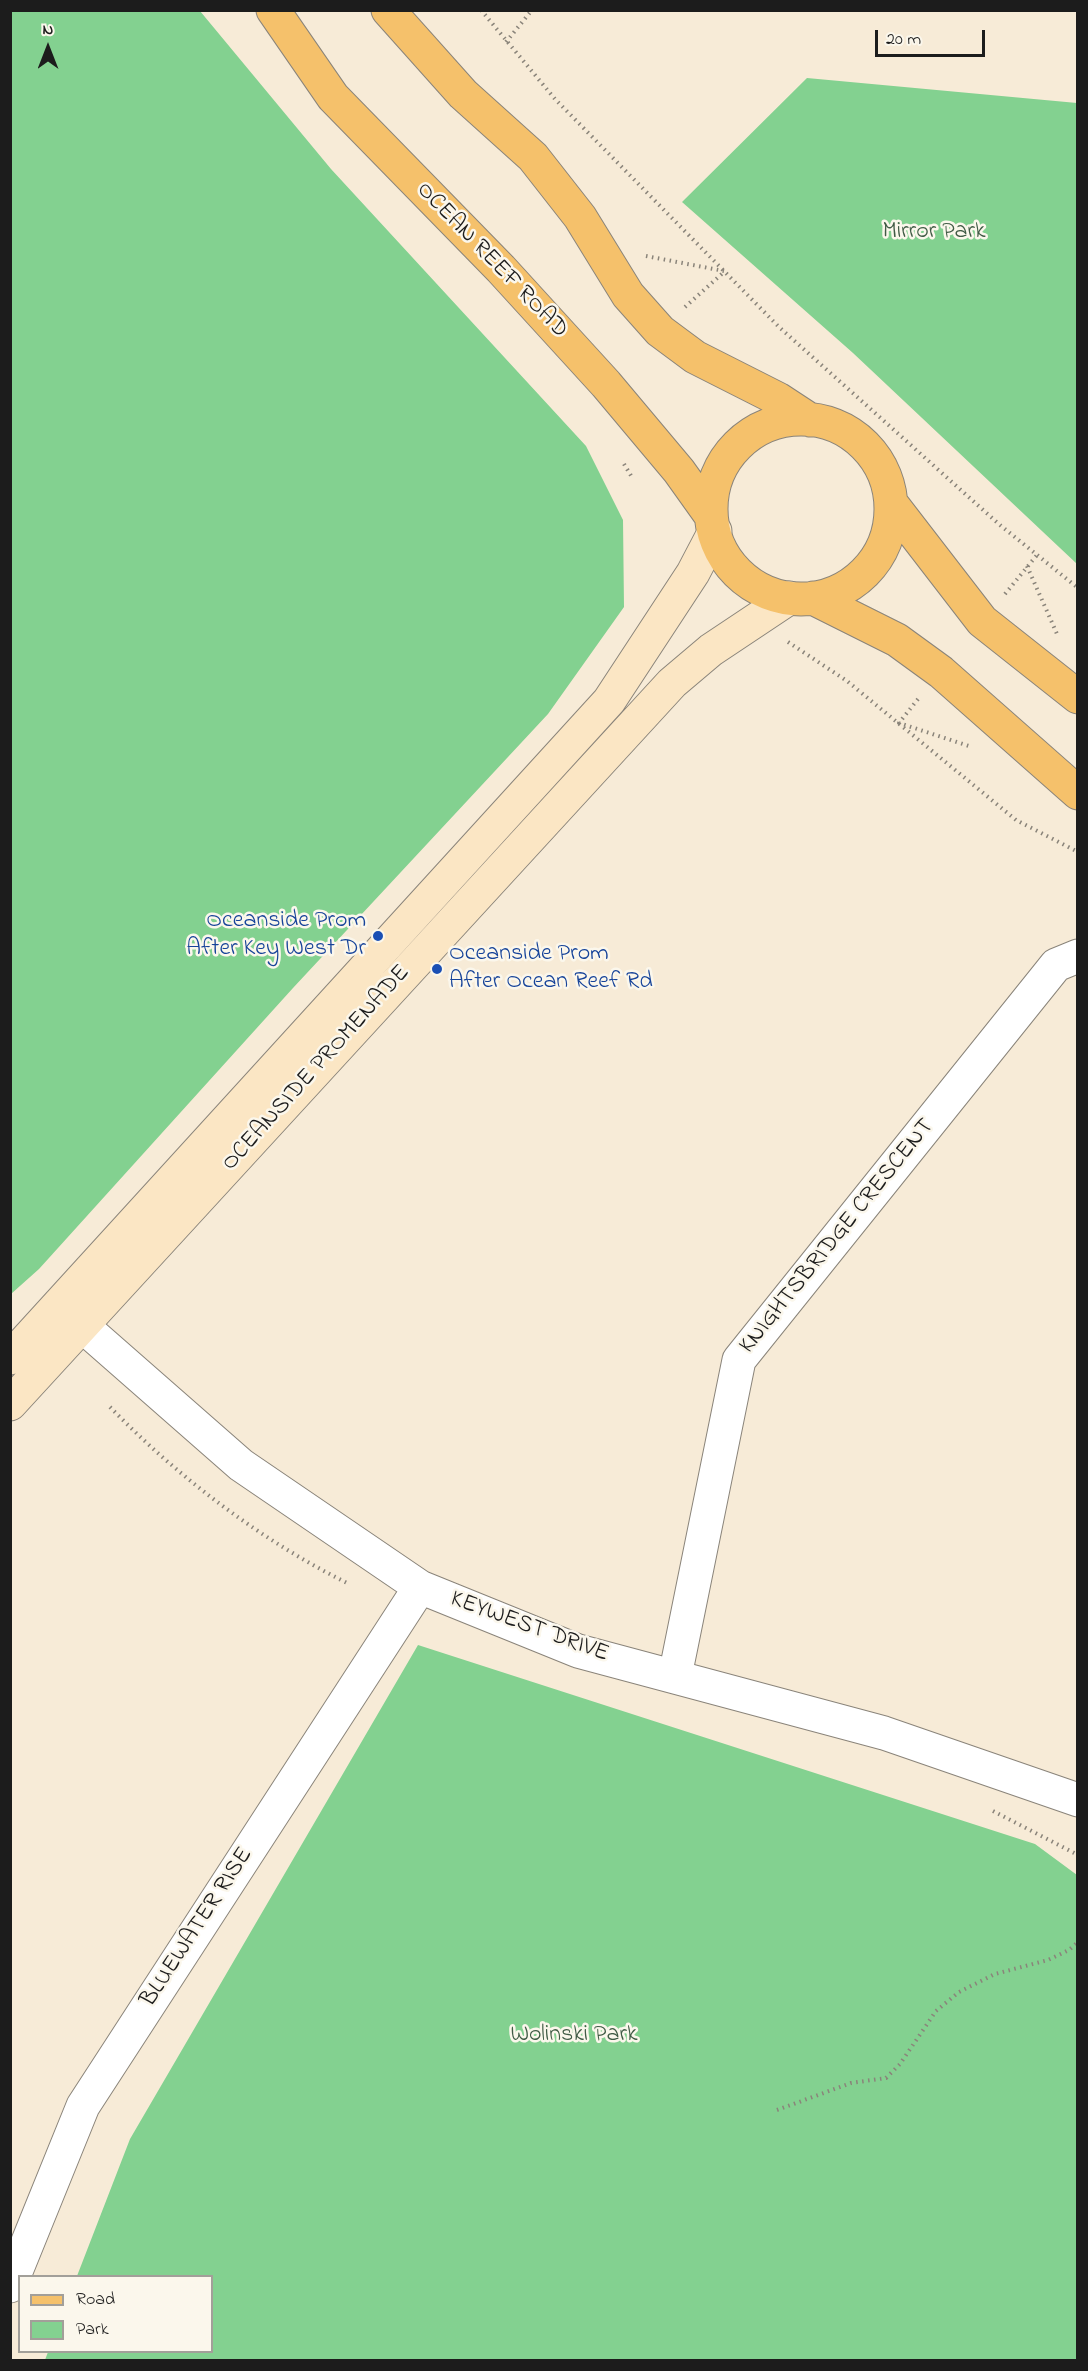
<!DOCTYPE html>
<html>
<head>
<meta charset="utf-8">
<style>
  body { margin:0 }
  #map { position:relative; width:1088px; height:2371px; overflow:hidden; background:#f7ebd7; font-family:"Indie Flower",sans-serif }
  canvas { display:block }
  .frame { position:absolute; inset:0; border:12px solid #1c1c1c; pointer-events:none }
  .legend { position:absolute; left:18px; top:2275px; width:195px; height:78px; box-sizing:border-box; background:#fbf7ec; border:2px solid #a29f99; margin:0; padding:8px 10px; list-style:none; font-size:18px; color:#1c1c1c }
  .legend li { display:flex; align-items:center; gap:12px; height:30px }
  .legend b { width:30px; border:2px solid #a29f99 }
  .north { position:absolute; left:18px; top:18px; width:60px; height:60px; -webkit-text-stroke:4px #fbf7ec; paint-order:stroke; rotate:0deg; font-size:16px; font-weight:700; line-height:24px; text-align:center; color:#1c1c1c }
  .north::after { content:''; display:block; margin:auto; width:21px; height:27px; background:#1c1c1c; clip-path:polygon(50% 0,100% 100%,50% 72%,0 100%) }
  .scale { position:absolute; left:875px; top:30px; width:110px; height:27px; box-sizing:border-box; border:3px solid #1c1c1c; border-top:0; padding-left:8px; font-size:18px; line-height:21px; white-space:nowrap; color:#1c1c1c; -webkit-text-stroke:4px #fbf7ec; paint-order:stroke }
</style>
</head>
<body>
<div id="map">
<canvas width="1088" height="2371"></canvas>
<div class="frame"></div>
<ul class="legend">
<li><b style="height:8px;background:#f5c16b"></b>Road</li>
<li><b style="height:16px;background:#83d190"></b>Park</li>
</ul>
<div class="north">N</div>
<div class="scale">20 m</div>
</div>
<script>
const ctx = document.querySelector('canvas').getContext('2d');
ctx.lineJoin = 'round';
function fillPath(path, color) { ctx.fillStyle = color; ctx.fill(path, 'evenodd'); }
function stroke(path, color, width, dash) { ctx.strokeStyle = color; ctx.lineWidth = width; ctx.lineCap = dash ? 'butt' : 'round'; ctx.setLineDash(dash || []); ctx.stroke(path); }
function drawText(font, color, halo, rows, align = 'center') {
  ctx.font = font + ' "Indie Flower",sans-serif'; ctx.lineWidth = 5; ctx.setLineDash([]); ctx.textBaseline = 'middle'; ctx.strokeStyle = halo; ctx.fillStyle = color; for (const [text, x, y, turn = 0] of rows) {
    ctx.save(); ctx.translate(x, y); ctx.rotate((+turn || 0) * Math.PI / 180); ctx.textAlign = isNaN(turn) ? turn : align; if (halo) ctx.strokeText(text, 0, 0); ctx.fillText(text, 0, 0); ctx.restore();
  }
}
fillPath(new Path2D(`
  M 11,10 L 200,11 L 331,169 L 586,446 L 623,520 L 624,607 L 548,714 L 293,988 L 39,1269 L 11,1294 Z
  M 807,78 L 1077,103 L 1077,564 L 853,353 L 682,202 Z
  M 418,1645 L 1035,1844 L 1077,1875 L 1077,2360 L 45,2360 L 48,2352 L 212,2352 L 212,2276 L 77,2276 L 130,2139 Z`), '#83d190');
const street = new Path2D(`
  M 62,1308 L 241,1465 L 420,1587 L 578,1651 L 884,1733 L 1078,1800
  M 675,1676 L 739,1360 L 1056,965 L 1078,956
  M 10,2286 L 83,2106 L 420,1587`);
const secondary = new Path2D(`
  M 10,1358 L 609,701 L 693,573 L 715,531
  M 10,1404 L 672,683 L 711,650 L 789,598`);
const primary = new Path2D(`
  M 273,10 L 333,97 L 501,269 L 606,384 L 679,471 L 709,513
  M 388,10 L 463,94 L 533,157 L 580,217 L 628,295 L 660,331 L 695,357 L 778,399 L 810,420
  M711 509a90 90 0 1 1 180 0a90 90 0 1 1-180 0Z
  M 891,503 L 982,621 L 1078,697
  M 813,598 L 897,640 L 941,672 L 1078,793`);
stroke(street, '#8a847a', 35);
stroke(secondary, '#8a847a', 35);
stroke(primary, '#8a847a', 35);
stroke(new Path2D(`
  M 481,10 L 555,99 L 779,327 L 1000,525 L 1078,588
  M 506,42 L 532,10
  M 646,256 L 724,271
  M 685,307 L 725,271
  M 624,464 L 633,479
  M 1027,566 L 1057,634
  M 1005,594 L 1037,555
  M 788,642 L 847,681 L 1016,820 L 1078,852
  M 918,699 L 899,723 L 969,746
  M 110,1407 C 178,1477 259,1539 347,1583
  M 993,1811 L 1078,1855
  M 777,2110 L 851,2083 L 886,2078 L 900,2064 L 936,2011 L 959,1992 L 995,1974 L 1048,1960 L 1069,1950 L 1078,1942`), '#8a847a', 4, [1.5, 4.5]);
stroke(street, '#fff', 33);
stroke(secondary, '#fbe6c4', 33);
stroke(primary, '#f5c16b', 33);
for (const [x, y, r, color] of [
  [378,936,6,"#1a4fb4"],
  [437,969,6,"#1a4fb4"]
]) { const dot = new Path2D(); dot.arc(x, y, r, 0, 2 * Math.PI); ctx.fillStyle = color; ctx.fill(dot); stroke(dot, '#fbf7ec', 2); }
drawText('24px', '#405b45', '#fbf7ec', [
  ["Mirror Park",934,233],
  ["Wolinski Park",574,2036]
]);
drawText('24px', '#1c1c1c', '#fbf7ec', [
  ["OCEAN REEF ROAD",491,261,46],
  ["OCEANSIDE PROMENADE",317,1069,-48],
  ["KNIGHTSBRIDGE CRESCENT",838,1237,-51],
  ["KEYWEST DRIVE",529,1628,20],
  ["BLUEWATER RISE",198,1928,-57]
]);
drawText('24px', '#164399', '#fbf7ec', [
  ["Oceanside Prom",366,922],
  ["After Key West Dr",366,950],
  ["Oceanside Prom",449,955,"left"],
  ["After Ocean Reef Rd",449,983,"left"]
], 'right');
</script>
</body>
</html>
